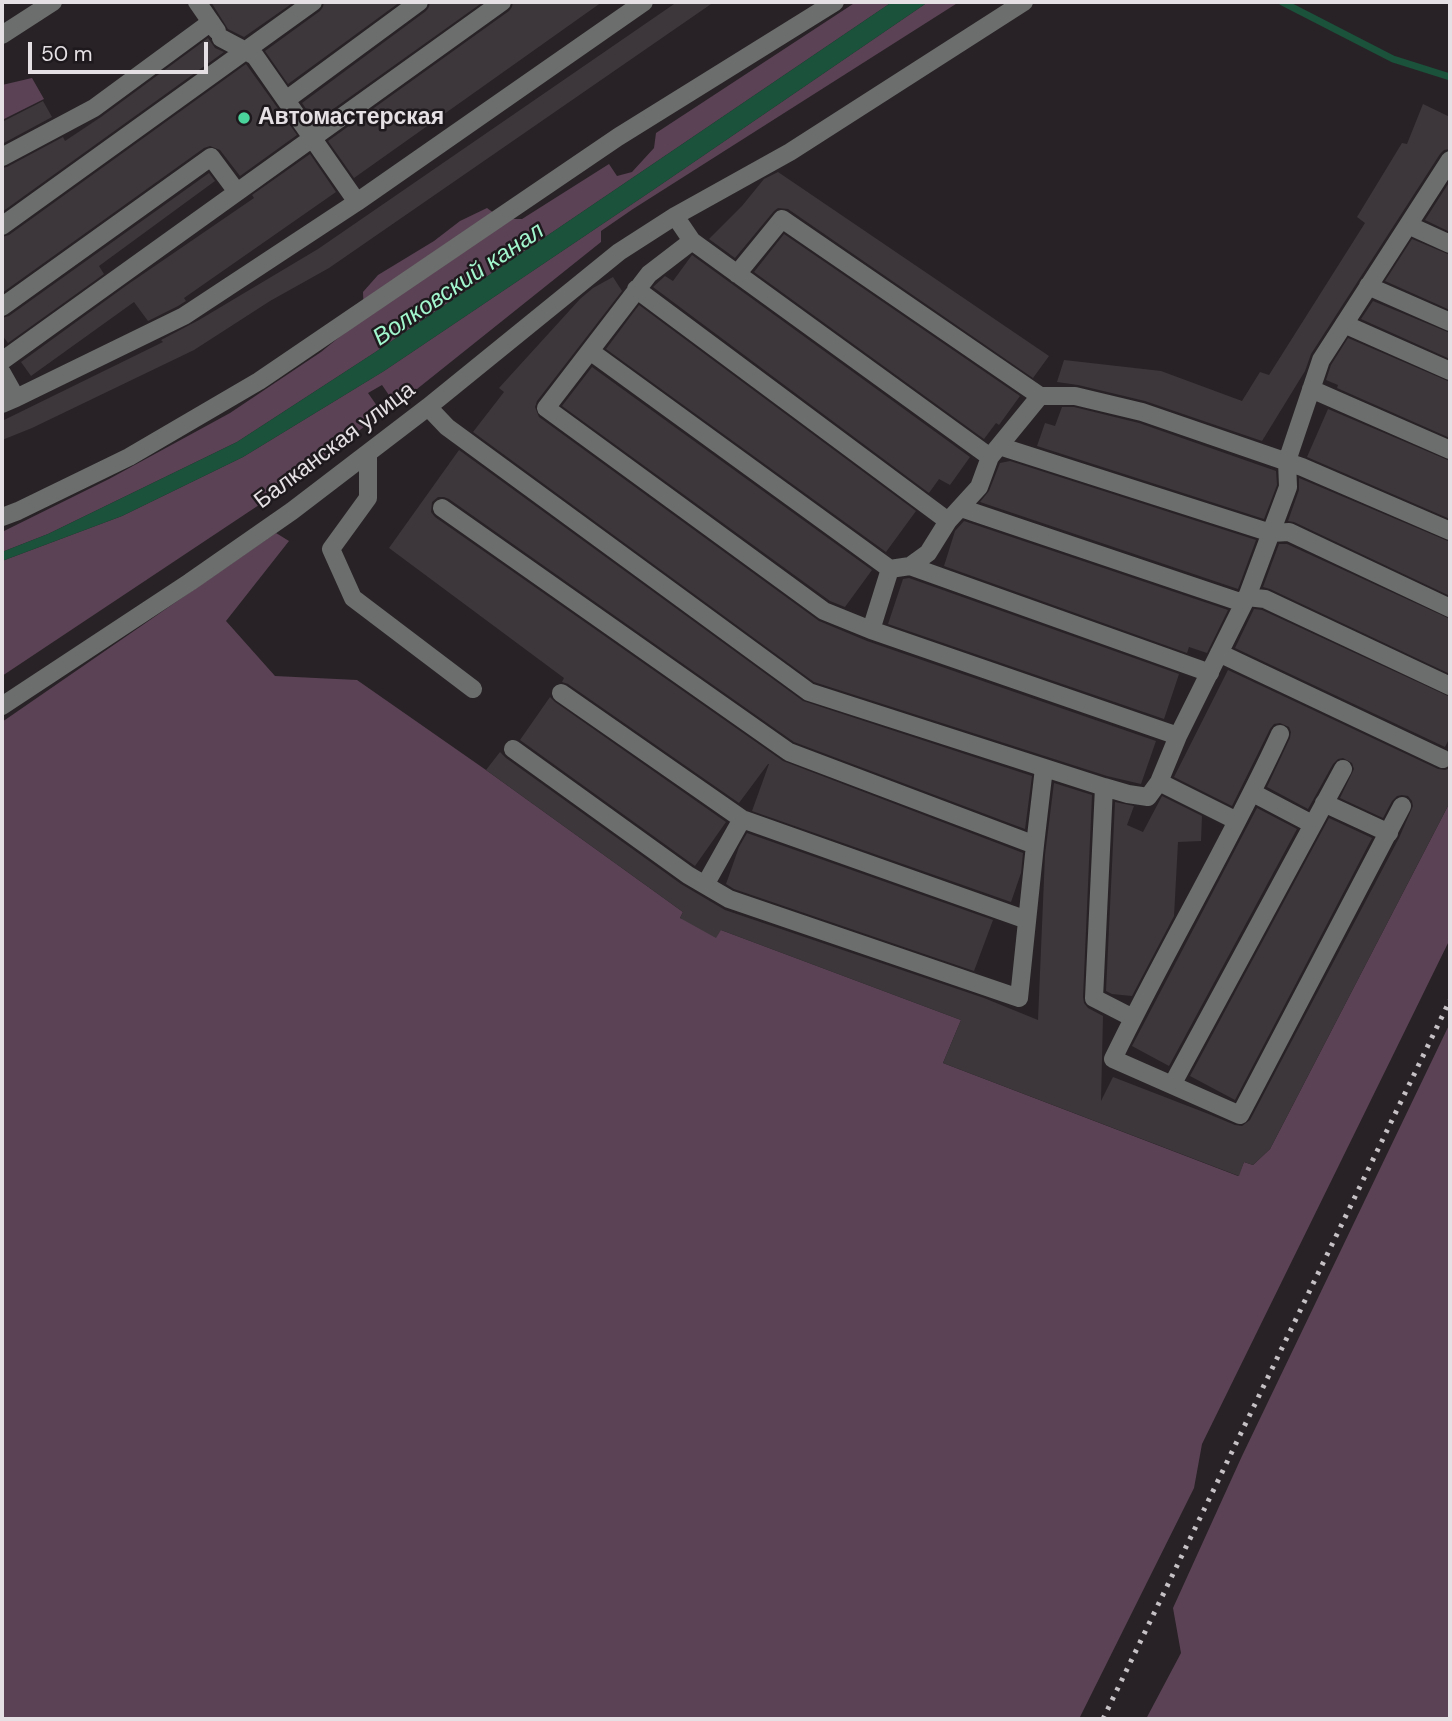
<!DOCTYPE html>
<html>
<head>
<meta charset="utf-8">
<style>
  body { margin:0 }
  #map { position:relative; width:1452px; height:1721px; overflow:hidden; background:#282226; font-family:"DM Sans",sans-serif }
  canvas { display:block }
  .frame { position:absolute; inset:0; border:4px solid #e4e0e3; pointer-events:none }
  .scale { position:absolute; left:28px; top:42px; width:180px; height:32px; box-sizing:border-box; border:4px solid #e4e0e3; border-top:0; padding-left:9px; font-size:21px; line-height:24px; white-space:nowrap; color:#e4e0e3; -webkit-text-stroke:5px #1e191d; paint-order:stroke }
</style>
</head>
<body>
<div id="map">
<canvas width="1452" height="1721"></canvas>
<div class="frame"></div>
<div class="scale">50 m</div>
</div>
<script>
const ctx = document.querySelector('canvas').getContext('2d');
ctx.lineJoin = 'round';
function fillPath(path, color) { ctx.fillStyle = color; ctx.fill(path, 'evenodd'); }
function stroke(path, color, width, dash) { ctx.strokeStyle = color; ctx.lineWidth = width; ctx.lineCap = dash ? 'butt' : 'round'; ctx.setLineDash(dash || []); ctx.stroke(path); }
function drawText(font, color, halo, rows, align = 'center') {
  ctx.font = font + ' "DM Sans",sans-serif'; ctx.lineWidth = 5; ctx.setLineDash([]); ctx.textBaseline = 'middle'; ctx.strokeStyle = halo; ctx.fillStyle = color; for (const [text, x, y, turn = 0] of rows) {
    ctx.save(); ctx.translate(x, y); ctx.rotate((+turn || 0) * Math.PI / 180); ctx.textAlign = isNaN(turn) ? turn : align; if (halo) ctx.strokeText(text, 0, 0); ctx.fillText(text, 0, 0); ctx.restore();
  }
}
fillPath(new Path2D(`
  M 856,2 L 892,2 L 374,353 L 237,442 L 48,534 L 2,552 L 2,532 L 109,479 L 230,413 L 321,352 L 364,317 L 363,292 L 378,275 L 434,241 L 460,221 L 487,208 L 502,219 L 522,219 L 609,164 L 617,176 L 632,172 L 654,148 L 656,133 Z
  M 928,2 L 959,2 L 633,209 L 601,231 L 601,242 L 407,397 L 402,396 L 393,401 L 382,385 L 368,393 L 382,413 L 286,487 L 2,676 L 2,561 L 122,516 L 243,457 L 384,371 L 653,190 Z
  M 32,78 L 44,99 L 2,120 L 2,85 Z
  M 276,533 L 289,541 L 226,621 L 275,676 L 357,680 L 486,770 L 683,912 L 680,918 L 721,930 L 961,1020 L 943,1063 L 1238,1176 L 1244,1162 L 1253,1165 L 1270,1149 L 1450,802 L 1450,939 L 1202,1444 L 1194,1488 L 1079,1719 L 2,1719 L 2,722 Z
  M 1450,1023 L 1450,1719 L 1146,1719 L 1181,1653 L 1173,1608 L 1242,1456 Z`), '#5b4255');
fillPath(new Path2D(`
  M 892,2 L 928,2 L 653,190 L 384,371 L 243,457 L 122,516 L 2,561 L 2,552 L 48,534 L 237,442 L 374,353 Z`), '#1b523b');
stroke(new Path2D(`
  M 1282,2 L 1393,59 L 1450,77`), '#1b523b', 7);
fillPath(new Path2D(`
  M 211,2 L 294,2 L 244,37 L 228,29 Z
  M 324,2 L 400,2 L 288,84 L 265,51 L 320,11 L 323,7 Z
  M 430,2 L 483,2 L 315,122 L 302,103 L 426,11 L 429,7 Z
  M 513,2 L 602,2 L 354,178 L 328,141 L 509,11 L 512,7 Z
  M 677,2 L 714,2 L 329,268 L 270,301 L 194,350 L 32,428 L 2,440 L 2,421 L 163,342 L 161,340 L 199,320 L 318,249 Z
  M 208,38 L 215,48 L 224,52 L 2,212 L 2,168 L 7,167 L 63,137 L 65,141 L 101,117 Z
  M 246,64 L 297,135 L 240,176 L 220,150 L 210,146 L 204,148 L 2,293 L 2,237 L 9,235 Z
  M 43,101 L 52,117 L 2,144 L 2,122 Z
  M 1423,104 L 1450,117 L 1450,149 L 1444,150 L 1440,154 L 1358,281 L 1311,354 L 1305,371 L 1262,441 L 1145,401 L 1078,385 L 1057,382 L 1064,360 L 1161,371 L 1242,401 L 1260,372 L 1269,375 L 1365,223 L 1357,217 L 1402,143 L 1407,144 Z
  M 310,154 L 336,192 L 184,298 L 186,301 L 178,306 L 148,321 L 134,302 L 31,376 L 21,362 L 127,285 L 254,198 L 252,195 Z
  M 778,172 L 1049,356 L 1033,378 L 788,209 L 778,208 L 774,211 L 735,258 L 709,239 L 742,206 L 764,179 Z
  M 209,173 L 215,181 L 99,266 L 104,274 L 8,343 L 2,335 L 2,318 L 9,316 Z
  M 1450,181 L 1450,232 L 1425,220 Z
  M 784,234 L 1020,396 L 999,425 L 996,423 L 984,439 L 754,272 Z
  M 1412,239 L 1450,255 L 1450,310 L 1385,281 Z
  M 692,255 L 970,457 L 950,485 L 939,479 L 929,493 L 653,287 L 665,276 L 673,281 Z
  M 613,277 L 622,291 L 537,401 L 535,407 L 539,417 L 819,621 L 867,641 L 1156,741 L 1141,784 L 1107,776 L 814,682 L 473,432 L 504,392 L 499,388 L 580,299 L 593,288 Z
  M 1373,301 L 1450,333 L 1450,359 L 1361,319 Z
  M 639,305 L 916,511 L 886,552 L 606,349 Z
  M 1348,338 L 1450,382 L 1450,438 L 1337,388 L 1338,385 L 1326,380 L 1331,365 Z
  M 592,367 L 872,570 L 845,607 L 830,601 L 562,406 Z
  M 1062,407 L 1074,407 L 1139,423 L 1276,471 L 1277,485 L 1264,519 L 1037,446 L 1045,423 L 1055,426 Z
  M 1328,409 L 1450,461 L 1450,519 L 1307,457 Z
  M 459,450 L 803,701 L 1032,776 L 1025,829 L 794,742 L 449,499 L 444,497 L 438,497 L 432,502 L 431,512 L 435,517 L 783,761 L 1023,853 L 1021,873 L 1011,902 L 752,811 L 769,764 L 768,764 L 739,803 L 568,684 L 562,682 L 564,678 L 389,548 Z
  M 1010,461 L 1256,540 L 1238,589 L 980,502 L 989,491 L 1000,463 Z
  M 1299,478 L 1450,542 L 1450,596 L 1294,522 L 1288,521 L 1299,490 Z
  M 964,521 L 1228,610 L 1207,653 L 1189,647 L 1187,653 L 944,566 L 955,531 Z
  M 1279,544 L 1287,544 L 1450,619 L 1450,674 L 1270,589 L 1263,587 Z
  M 909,578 L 1179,674 L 1164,719 L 888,624 L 903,579 Z
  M 1254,609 L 1262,610 L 1450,697 L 1450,737 L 1445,747 L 1235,648 Z
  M 1228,670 L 1438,769 L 1445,770 L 1450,768 L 1450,802 L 1270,1149 L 1253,1165 L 1244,1162 L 1239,1176 L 943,1063 L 961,1020 L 721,930 L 716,938 L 680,918 L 683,912 L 486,770 L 500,752 L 506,758 L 681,884 L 725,910 L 984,998 L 1038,1020 L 1045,855 L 1054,783 L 1092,795 L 1083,997 L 1084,1003 L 1088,1008 L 1103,1016 L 1101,1101 L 1113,1077 L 1206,1113 L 1235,1125 L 1242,1126 L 1250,1120 L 1399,838 L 1413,806 L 1412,801 L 1408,796 L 1402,795 L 1397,796 L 1392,801 L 1383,818 L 1340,798 L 1354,769 L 1352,763 L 1343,758 L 1338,759 L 1333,764 L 1308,809 L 1267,787 L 1290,738 L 1291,732 L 1289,727 L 1280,723 L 1274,724 L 1270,729 L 1232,806 L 1174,777 Z
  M 550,697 L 555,702 L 726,822 L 695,866 L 520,740 Z
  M 1162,796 L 1202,816 L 1201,841 L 1178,842 L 1174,916 L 1132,996 L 1112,994 L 1106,991 L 1115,802 L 1134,806 L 1127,825 L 1143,832 Z
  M 1257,808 L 1297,829 L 1169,1066 L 1132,1046 Z
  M 1329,818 L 1372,838 L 1235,1100 L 1190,1076 Z
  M 747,833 L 993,920 L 974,971 L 734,889 L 726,884 L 739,847 Z`), '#3d373b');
stroke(new Path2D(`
  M 197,2 L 217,31
  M 2,35 L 53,2
  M 221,38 L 255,56 L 357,202
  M 286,100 L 419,2
  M 2,157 L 94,108 L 211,22
  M 675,216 L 692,241 L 990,457
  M 1408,225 L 1450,244
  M 2,226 L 313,2
  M 692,241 L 649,274 L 546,408 L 824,611 L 871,630 L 1178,736
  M 737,274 L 782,219 L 1040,396 L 1075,396 L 1142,412 L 1302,467 L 1450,531
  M 1368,286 L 1450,322
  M 636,289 L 948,521
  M 2,307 L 211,157 L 237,192
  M 1344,324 L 1450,371
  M 590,351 L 890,569
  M 2,361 L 502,2
  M 2,373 L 16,398
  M 1311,389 L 1450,450
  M 2,404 L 16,398 L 184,316 L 357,202 L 644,2
  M 428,407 L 447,427 L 809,692 L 1104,787 L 1128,794 L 1148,797 L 1159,782 L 1178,736 L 1247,597 L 1288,487 L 1287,461 L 1321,360 L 1450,160
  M 999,446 L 1271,533 L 1289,532 L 1450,608
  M 368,453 L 368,498 L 331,549 L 353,598 L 473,689
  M 442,508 L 789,752 L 1035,845 L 1044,768
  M 961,508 L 1240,602 L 1247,597 L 1265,599 L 1450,686
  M 2,517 L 18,511 L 129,457 L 259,381 L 618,137 L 835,2
  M 910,566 L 928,553 L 948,521 L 979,487 L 990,457 L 1040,396
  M 871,630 L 890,569 L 910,566 L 1210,673
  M 1219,653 L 1443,759
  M 561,693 L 742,819 L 1027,920
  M 2,706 L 190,582 L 292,511 L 428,407 L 619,252 L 675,216 L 790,152 L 1024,2
  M 1280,734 C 1229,845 1166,949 1113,1059 L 1240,1115 L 1402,806
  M 513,749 L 688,875 L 729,899 L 1019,998 L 1035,845
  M 1159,782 L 1237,821
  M 1104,787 L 1094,998 L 1133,1018
  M 1253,793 L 1312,824
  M 1324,803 L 1389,833
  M 705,885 L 742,819
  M 1172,1085 L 1343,769`), '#6b6e6c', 18);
stroke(new Path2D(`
  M 1103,1719 L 1450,1000`), '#c5c1c4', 5, [3.5, 7]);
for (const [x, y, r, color] of [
  [244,118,7,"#4ad49c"]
]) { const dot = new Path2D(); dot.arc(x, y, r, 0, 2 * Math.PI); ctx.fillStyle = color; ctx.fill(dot); stroke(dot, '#1e191d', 2.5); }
drawText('bold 23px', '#e4e0e3', '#1e191d', [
  ["Автомастерская",258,118]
], 'left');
drawText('23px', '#e4e0e3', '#1e191d', [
  ["Балканская улица",335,446,-37]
]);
drawText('italic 24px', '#a2f6ce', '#1e191d', [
  ["Волковский канал",459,285,-34]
]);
</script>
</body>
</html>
